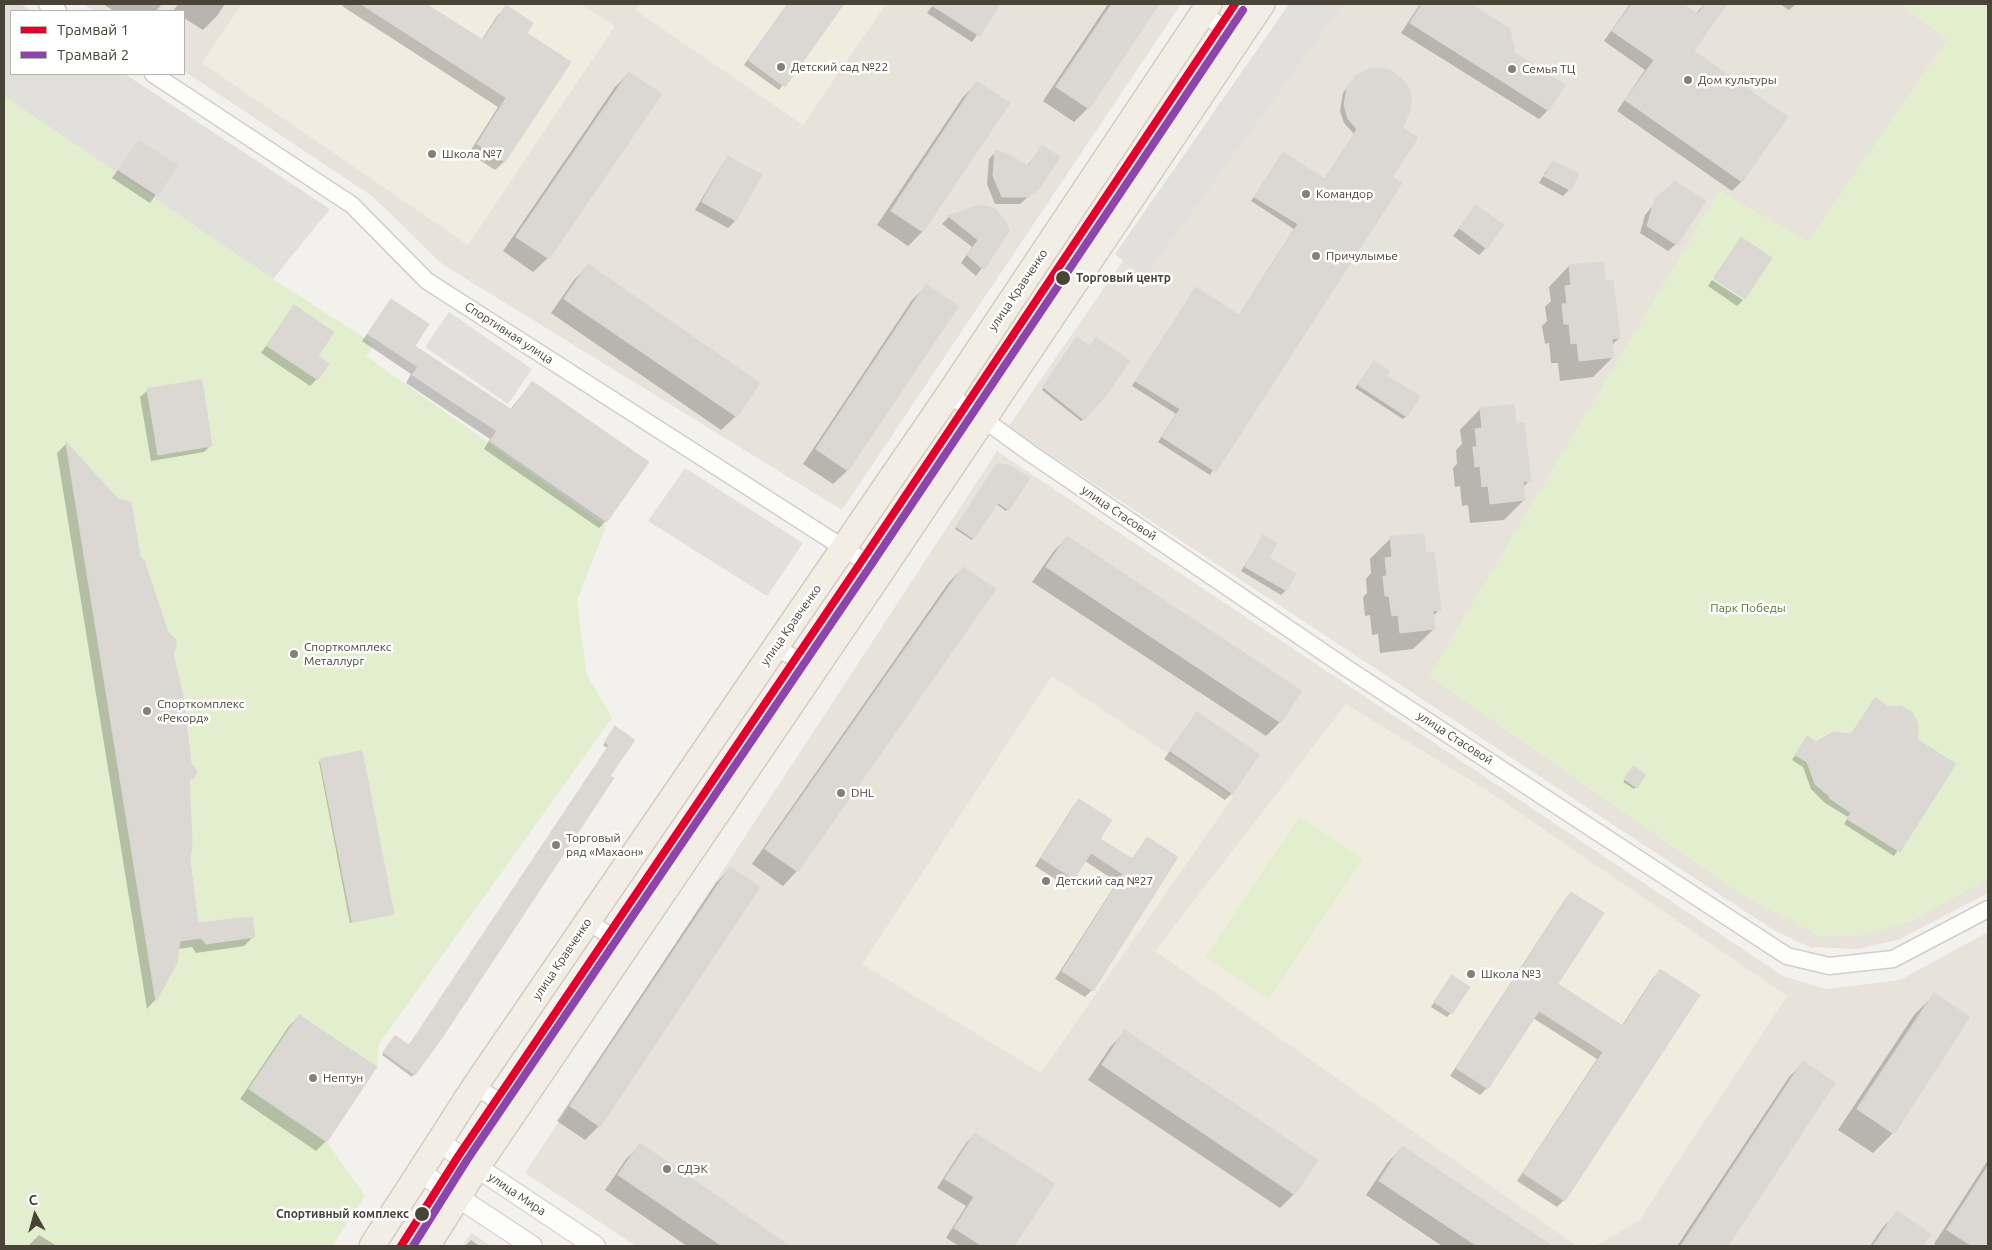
<!DOCTYPE html>
<html>
<head>
<meta charset="utf-8">
<style>
  body { margin:0 }
  #map { position:relative; width:1992px; height:1250px; overflow:hidden; background:#f3f1ee; font-family:Ubuntu,sans-serif }
  canvas { display:block }
  .frame { position:absolute; inset:0; border:5px solid #4a4338; pointer-events:none }
  .legend { position:absolute; left:10px; top:10px; width:175px; height:65px; box-sizing:border-box; background:#fff; border:1px solid #b7b4af; margin:0; padding:6px 9px; list-style:none; font-size:15px; color:#4a4338 }
  .legend li { display:flex; align-items:center; gap:10px; height:25px }
  .legend b { width:25px; border:1px solid #b7b4af }
  .north { position:absolute; left:10px; top:1190px; width:50px; height:50px; -webkit-text-stroke:4px #fff; paint-order:stroke; rotate:353deg; font-size:14px; font-weight:700; line-height:20px; text-align:center; color:#4a4338 }
  .north::after { content:''; display:block; margin:auto; width:18px; height:22px; background:#4a4338; clip-path:polygon(50% 0,100% 100%,50% 72%,0 100%) }
</style>
</head>
<body>
<div id="map">
<canvas width="1992" height="1250"></canvas>
<div class="frame"></div>
<ul class="legend">
<li><b style="height:6px;background:#e4002b"></b>Трамвай 1</li>
<li><b style="height:6px;background:#8e44ad"></b>Трамвай 2</li>
</ul>
<div class="north">С</div>
</div>
<script>
const ctx = document.querySelector('canvas').getContext('2d');
ctx.lineJoin = 'round';
function fillPath(path, color) { ctx.fillStyle = color; ctx.fill(path, 'evenodd'); }
function stroke(path, color, width, dash) { ctx.strokeStyle = color; ctx.lineWidth = width; ctx.lineCap = dash ? 'butt' : 'round'; ctx.setLineDash(dash || []); ctx.stroke(path); }
function drawText(font, color, halo, rows, align = 'center') {
  ctx.font = font + ' Ubuntu,sans-serif'; ctx.lineWidth = 5; ctx.setLineDash([]); ctx.textBaseline = 'middle'; ctx.strokeStyle = halo; ctx.fillStyle = color; for (const [text, x, y, turn = 0] of rows) {
    ctx.save(); ctx.translate(x, y); ctx.rotate((+turn || 0) * Math.PI / 180); ctx.textAlign = isNaN(turn) ? turn : align; if (halo) ctx.strokeText(text, 0, 0); ctx.fillText(text, 0, 0); ctx.restore();
  }
}
fillPath(new Path2D(`
  M 83,4 L 1181,4 L 842,510 L 442,264 L 372,196 L 184,71 L 184,11 L 94,11 Z
  M 1300,4 L 1988,4 L 1988,893 L 1898,940 L 1857,949 L 1809,947 L 1772,929 L 1008,427 Z
  M 997,451 L 1783,976 L 1826,989 L 1900,980 L 1988,932 L 1988,1246 L 636,1246 L 525,1173 Z
  M 471,1233 L 472,1233 L 491,1246 L 462,1246 Z`), '#e7e3db');
fillPath(new Path2D(`
  M 242,4 L 581,4 L 615,26 L 468,245 L 202,63 Z
  M 639,4 L 886,4 L 803,125 L 635,10 Z
  M 1052,676 L 1233,797 L 1041,1073 L 862,964 Z
  M 1346,704 L 1488,791 L 1787,996 L 1639,1221 L 1595,1246 L 1577,1246 L 1155,951 Z`), '#f1ece0');
fillPath(new Path2D(`
  M 1899,4 L 1988,4 L 1988,879 L 1910,922 L 1858,936 L 1821,937 L 1739,893 L 1429,676 L 1719,191 L 1808,241 L 1947,40 Z
  M 4,96 L 273,279 L 374,344 L 366,356 L 606,526 L 577,601 L 587,675 L 612,718 L 379,1044 L 377,1067 L 327,1142 L 365,1196 L 332,1246 L 4,1246 Z
  M 1299,817 L 1363,859 L 1268,999 L 1205,957 Z`), '#e2eece');
fillPath(new Path2D(`
  M 4,4 L 20,4 L 31,11 L 11,11 L 11,74 L 125,74 L 330,209 L 273,279 L 4,96 ZM 139,140 L 178,165 L 158,196 L 118,170 Z
  M 1289,4 L 1343,4 L 1144,278 L 1115,254 Z
  M 449,312 L 532,369 L 508,404 L 425,347 Z
  M 685,468 L 803,543 L 767,596 L 648,521 Z`), '#e2e0dc');
fillPath(new Path2D(`
  M 103,4 L 162,4 L 156,11 L 114,11 Z
  M 178,4 L 225,4 L 217,16 L 203,30 L 184,18 L 184,11 L 173,11 Z
  M 344,4 L 424,4 L 481,41 L 497,16 L 506,7 L 525,33 L 569,62 L 504,162 L 495,170 L 469,153 L 498,107 L 342,6 Z
  M 788,4 L 843,4 L 779,90 L 744,65 Z
  M 934,4 L 999,4 L 972,42 L 927,13 Z
  M 1108,4 L 1158,4 L 1088,108 L 1074,122 L 1043,101 Z
  M 1420,4 L 1468,4 L 1509,29 L 1514,54 L 1548,110 L 1539,119 L 1401,33 Z
  M 1630,4 L 1681,4 L 1696,14 L 1704,4 L 1726,4 L 1692,52 L 1742,181 L 1732,191 L 1617,111 L 1645,70 L 1604,41 Z
  M 1780,4 L 1796,4 L 1789,10 Z
  M 629,73 L 660,94 L 548,258 L 533,272 L 503,251 L 615,87 Z
  M 1351,82 L 1401,129 L 1391,177 L 1210,475 L 1158,442 L 1176,414 L 1132,386 L 1192,294 L 1238,316 L 1294,229 L 1251,201 L 1283,154 L 1324,180 L 1354,134 L 1344,123 L 1340,111 L 1343,93 Z
  M 977,83 L 1008,103 L 922,232 L 908,246 L 877,225 L 963,97 Z
  M 139,141 L 176,166 L 150,203 L 112,178 Z
  M 1043,146 L 1037,189 L 1020,204 L 995,204 L 987,184 L 989,159 L 996,152 L 1026,167 Z
  M 729,157 L 761,176 L 735,221 L 728,228 L 695,210 L 722,165 Z
  M 1553,162 L 1577,175 L 1569,189 L 1569,187 L 1544,174 Z
  M 1543,176 L 1569,190 L 1563,196 L 1539,183 Z
  M 1662,195 L 1676,244 L 1668,251 L 1640,233 L 1645,215 Z
  M 981,206 L 1007,231 L 1004,239 L 976,276 L 961,263 L 972,247 L 942,224 L 949,217 Z
  M 1476,207 L 1486,248 L 1479,255 L 1453,236 Z
  M 1741,239 L 1744,297 L 1714,277 Z
  M 588,266 L 736,416 L 721,430 L 551,313 L 574,280 Z
  M 1569,266 L 1605,282 L 1619,338 L 1612,345 L 1613,357 L 1593,377 L 1560,381 L 1558,363 L 1551,363 L 1549,343 L 1545,344 L 1542,326 L 1547,321 L 1545,307 L 1551,301 L 1549,287 Z
  M 1712,280 L 1743,300 L 1737,306 L 1708,286 Z
  M 926,286 L 848,470 L 833,484 L 803,464 L 912,300 Z
  M 391,301 L 413,346 L 510,410 L 532,382 L 606,521 L 599,528 L 484,449 L 490,439 L 406,383 L 411,374 L 362,341 Z
  M 294,307 L 316,357 L 317,379 L 310,386 L 261,353 Z
  M 1075,340 L 1103,397 L 1081,421 L 1042,390 Z
  M 1374,362 L 1385,376 L 1406,416 L 1403,419 L 1355,388 Z
  M 148,390 L 211,445 L 204,452 L 151,461 L 140,397 Z
  M 1480,409 L 1515,425 L 1529,481 L 1522,488 L 1524,500 L 1504,520 L 1470,523 L 1468,505 L 1462,506 L 1460,486 L 1455,487 L 1453,468 L 1457,464 L 1456,450 L 1462,444 L 1460,430 Z
  M 66,444 L 139,556 L 172,653 L 193,776 L 188,782 L 188,861 L 197,924 L 254,936 L 244,946 L 196,953 L 192,947 L 178,949 L 176,963 L 155,1000 L 147,1009 L 57,453 Z
  M 995,468 L 1008,509 L 1006,511 L 996,504 L 972,540 L 955,529 Z
  M 1423,535 L 1425,554 L 1439,610 L 1432,617 L 1434,629 L 1413,649 L 1380,653 L 1378,634 L 1372,635 L 1370,615 L 1365,616 L 1363,597 L 1367,593 L 1366,579 L 1371,573 L 1370,559 L 1390,539 Z
  M 1067,537 L 1280,722 L 1266,736 L 1032,582 L 1053,552 Z
  M 1263,537 L 1267,558 L 1286,590 L 1281,595 L 1241,571 Z
  M 963,568 L 994,589 L 797,871 L 783,886 L 752,864 L 949,582 Z
  M 1875,700 L 1917,741 L 1954,765 L 1894,856 L 1844,824 L 1848,817 L 1825,803 L 1811,789 L 1803,767 L 1792,760 L 1807,738 L 1816,743 L 1850,735 Z
  M 1197,713 L 1232,793 L 1225,800 L 1164,759 Z
  M 613,731 L 633,740 L 441,1038 L 412,1077 L 382,1055 L 393,1039 L 409,1046 L 607,748 L 603,745 Z
  M 321,760 L 392,914 L 390,915 L 350,923 L 319,762 Z
  M 1632,770 L 1645,776 L 1634,789 L 1623,782 Z
  M 1079,800 L 1098,839 L 1131,860 L 1147,839 L 1092,990 L 1085,997 L 1055,979 L 1117,882 L 1085,861 L 1066,886 L 1035,866 L 1072,808 Z
  M 730,868 L 599,1126 L 585,1140 L 557,1121 L 716,883 Z
  M 1571,893 L 1556,984 L 1621,1027 L 1653,978 L 1660,971 L 1564,1200 L 1557,1207 L 1517,1181 L 1597,1059 L 1533,1018 L 1487,1088 L 1480,1095 L 1450,1076 L 1564,901 Z
  M 1448,981 L 1451,1013 L 1447,1017 L 1431,1007 Z
  M 1934,995 L 1893,1133 L 1873,1153 L 1838,1130 L 1914,1015 Z
  M 299,1016 L 326,1141 L 316,1151 L 240,1099 L 289,1026 Z
  M 1125,1032 L 1294,1194 L 1280,1208 L 1088,1080 L 1111,1046 Z
  M 1803,1063 L 1834,1083 L 1726,1246 L 1677,1246 L 1789,1077 Z
  M 975,1134 L 1054,1184 L 1013,1246 L 959,1246 L 946,1238 L 966,1206 L 937,1188 L 966,1143 Z
  M 640,1145 L 788,1246 L 687,1246 L 605,1190 L 626,1159 Z
  M 1402,1148 L 1550,1246 L 1442,1246 L 1366,1195 L 1388,1162 Z
  M 1988,1160 L 1988,1244 L 1987,1246 L 1936,1246 L 1934,1244 Z
  M 1898,1213 L 1929,1234 L 1921,1246 L 1870,1246 L 1883,1227 Z
  M 39,1235 L 57,1246 L 28,1246 Z
  M 471,1240 L 480,1246 L 465,1246 Z`), '#0003');
const building = new Path2D(`
  M 361,4 L 426,4 L 483,40 L 506,5 L 533,23 L 527,33 L 571,62 L 505,162 L 477,144 L 506,98 Z
  M 788,4 L 844,4 L 785,87 L 748,60 Z
  M 930,4 L 1000,4 L 980,36 Z
  M 1112,4 L 1159,4 L 1089,109 L 1056,87 Z
  M 1422,4 L 1471,4 L 1510,29 L 1515,53 L 1565,85 L 1549,111 L 1410,23 Z
  M 1632,4 L 1683,4 L 1698,14 L 1705,4 L 1727,4 L 1694,51 L 1788,117 L 1742,182 L 1625,100 L 1654,60 L 1612,31 Z
  M 1379,68 L 1391,70 L 1406,83 L 1411,96 L 1410,110 L 1403,128 L 1418,138 L 1392,177 L 1402,183 L 1216,472 L 1162,437 L 1180,409 L 1135,381 L 1196,287 L 1239,315 L 1298,224 L 1254,197 L 1283,152 L 1325,179 L 1357,129 L 1348,119 L 1344,105 L 1347,87 L 1355,76 L 1368,69 Z
  M 629,72 L 662,94 L 549,259 L 516,237 Z
  M 977,81 L 1010,103 L 923,232 L 891,211 Z
  M 139,140 L 178,165 L 158,196 L 118,170 Z
  M 1042,145 L 1060,157 L 1038,190 L 1028,197 L 1002,197 L 993,176 L 995,150 L 1008,154 L 1028,166 Z
  M 728,156 L 762,175 L 736,221 L 702,202 Z
  M 1553,161 L 1579,174 L 1571,190 L 1545,176 Z
  M 1675,181 L 1706,201 L 1677,245 L 1647,226 L 1655,199 Z
  M 981,205 L 996,209 L 1006,222 L 1009,231 L 984,270 L 967,255 L 978,240 L 948,216 Z
  M 1476,205 L 1504,225 L 1487,249 L 1459,228 Z
  M 1741,237 L 1772,258 L 1745,299 L 1714,279 Z
  M 1603,262 L 1606,281 L 1613,280 L 1620,338 L 1612,339 L 1614,357 L 1579,361 L 1577,343 L 1571,344 L 1569,324 L 1564,324 L 1562,304 L 1567,304 L 1565,286 L 1571,285 L 1569,265 Z
  M 588,264 L 760,383 L 737,417 L 564,299 Z
  M 926,284 L 959,306 L 848,471 L 816,449 Z
  M 391,299 L 429,324 L 415,346 L 512,410 L 532,381 L 649,462 L 607,522 L 490,441 L 497,431 L 412,375 L 418,367 L 368,334 Z
  M 294,305 L 334,332 L 318,356 L 329,364 L 318,380 L 267,346 Z
  M 1077,337 L 1090,346 L 1096,337 L 1130,361 L 1104,398 L 1084,420 L 1043,387 Z
  M 1374,361 L 1390,371 L 1387,376 L 1420,396 L 1407,417 L 1358,385 Z
  M 202,380 L 212,446 L 158,455 L 147,389 Z
  M 1514,405 L 1516,424 L 1524,423 L 1531,481 L 1523,482 L 1525,500 L 1490,504 L 1488,486 L 1482,487 L 1480,466 L 1475,467 L 1473,447 L 1477,447 L 1475,429 L 1482,428 L 1480,408 Z
  M 66,442 L 118,499 L 131,502 L 140,556 L 144,560 L 168,632 L 176,640 L 176,647 L 173,653 L 183,696 L 191,763 L 197,771 L 195,777 L 189,780 L 192,843 L 190,861 L 198,923 L 252,917 L 255,937 L 206,944 L 201,938 L 180,941 L 177,963 L 156,1001 Z
  M 997,464 L 1009,465 L 1030,478 L 1009,510 L 998,503 L 974,539 L 956,527 Z
  M 1424,534 L 1426,553 L 1434,552 L 1441,610 L 1433,611 L 1435,629 L 1400,633 L 1398,615 L 1392,616 L 1389,596 L 1385,596 L 1383,576 L 1387,576 L 1385,558 L 1392,557 L 1390,537 Z
  M 1263,535 L 1277,543 L 1269,558 L 1296,574 L 1287,591 L 1245,567 Z
  M 1067,536 L 1302,691 L 1281,723 L 1046,567 Z
  M 963,567 L 996,589 L 798,872 L 765,849 Z
  M 1875,698 L 1889,707 L 1901,706 L 1912,712 L 1918,724 L 1918,740 L 1956,764 L 1900,852 L 1847,819 L 1851,813 L 1829,798 L 1830,797 L 1815,784 L 1807,762 L 1795,755 L 1807,736 L 1816,742 L 1833,732 L 1851,734 Z
  M 1197,712 L 1259,754 L 1233,794 L 1170,751 Z
  M 615,726 L 635,740 L 610,776 L 614,778 L 442,1038 L 415,1075 L 383,1052 L 395,1035 L 409,1045 L 609,745 L 605,742 Z
  M 362,751 L 394,914 L 352,922 L 320,759 Z
  M 1634,766 L 1646,775 L 1637,788 L 1624,779 Z
  M 1079,799 L 1112,820 L 1100,839 L 1133,859 L 1147,837 L 1178,857 L 1093,991 L 1062,971 L 1123,874 L 1091,853 L 1074,879 L 1041,858 Z
  M 730,867 L 760,887 L 600,1127 L 570,1106 Z
  M 1571,892 L 1604,913 L 1558,984 L 1623,1026 L 1660,969 L 1700,995 L 1565,1201 L 1523,1173 L 1603,1052 L 1539,1011 L 1488,1089 L 1456,1068 Z
  M 1452,975 L 1470,987 L 1452,1014 L 1434,1002 Z
  M 1934,993 L 1970,1017 L 1894,1134 L 1857,1109 Z
  M 299,1015 L 377,1067 L 327,1142 L 249,1089 Z
  M 1125,1030 L 1318,1160 L 1295,1195 L 1102,1065 Z
  M 1803,1061 L 1835,1083 L 1728,1246 L 1681,1246 Z
  M 975,1133 L 1055,1184 L 1014,1246 L 982,1246 L 954,1228 L 974,1197 L 945,1179 Z
  M 640,1143 L 790,1246 L 722,1246 L 618,1175 Z
  M 1402,1146 L 1552,1246 L 1477,1246 L 1379,1181 Z
  M 1988,1166 L 1988,1246 L 1972,1246 L 1947,1230 Z
  M 1897,1211 L 1931,1234 L 1923,1246 L 1873,1246 Z`);
fillPath(building, '#dbd8d4');
stroke(building, '#dcd8d3', 1);
const minor = new Path2D(`
  M 47,4 L 58,11
  M 1202,14 L 1239,37
  M 153,74 L 352,205 L 427,281 L 881,572
  M 949,394 L 1030,453 L 1348,669 L 1787,956 L 1829,966 L 1893,959 L 1988,909
  M 776,647 L 814,670
  M 588,922 L 627,946
  M 475,1086 L 515,1112`);
const tertiary = new Path2D(`
  M 439,1142 L 595,1246
  M 421,1173 L 532,1246`);
const primary = new Path2D(`
  M 372,1246 L 475,1086 L 949,394 L 1209,4
  M 427,1246 L 477,1167 L 881,572 L 1262,4`);
stroke(minor, '#d1cfcb', 19);
stroke(tertiary, '#d1cfcb', 22);
stroke(primary, '#d6cdbb', 28);
stroke(minor, '#fdfdfc', 16);
stroke(tertiary, '#fdfdfc', 20);
stroke(primary, '#f2eee6', 25);
stroke(new Path2D(`
  M 401,1246 L 459,1155 L 863,559 L 1235,4`), '#e4002b', 8);
stroke(new Path2D(`
  M 413,1246 L 467,1160 L 871,565 L 1243,10`), '#8e44ad', 8);
for (const [x, y, r, color] of [
  [781,67,5,"#858078"],
  [1512,69,5,"#858078"],
  [1688,80,5,"#858078"],
  [432,154,5,"#858078"],
  [1306,194,5,"#858078"],
  [1316,256,5,"#858078"],
  [1063,278,8,"#4a4338"],
  [294,654,5,"#858078"],
  [147,711,5,"#858078"],
  [841,793,5,"#858078"],
  [556,845,5,"#858078"],
  [1046,881,5,"#858078"],
  [1471,974,5,"#858078"],
  [313,1078,5,"#858078"],
  [667,1169,5,"#858078"],
  [422,1214,8,"#4a4338"]
]) { const dot = new Path2D(); dot.arc(x, y, r, 0, 2 * Math.PI); ctx.fillStyle = color; ctx.fill(dot); stroke(dot, '#fff', 2); }
drawText('12px', '#4a4338', '#fff', [
  ["Детский сад №22",791,67],
  ["Семья ТЦ",1522,69],
  ["Дом культуры",1698,80],
  ["Школа №7",442,154],
  ["Командор",1316,194],
  ["Причулымье",1326,256],
  ["Спорткомплекс",304,647],
  ["Металлург",304,661],
  ["Спорткомплекс",157,704],
  ["«Рекорд»",157,718],
  ["DHL",851,793],
  ["Торговый",566,838],
  ["ряд «Махаон»",566,852],
  ["Детский сад №27",1056,881],
  ["Школа №3",1481,974],
  ["Нептун",323,1078],
  ["СДЭК",677,1169]
], 'left');
drawText('bold 12px', '#4a4338', '#fff', [
  ["Торговый центр",1076,278],
  ["Спортивный комплекс",409,1214,"right"]
], 'left');
drawText('12px', '#4a4338', '#fff', [
  ["улица Кравченко",1018,290,-56],
  ["Спортивная улица",509,333,33],
  ["улица Стасовой",1119,513,34],
  ["улица Кравченко",791,625,-55],
  ["улица Стасовой",1455,738,33],
  ["улица Кравченко",562,959,-56],
  ["улица Мира",517,1194,34]
]);
drawText('12px', '#4c7f28', '#fff', [
  ["Парк Победы",1748,608]
]);
</script>
</body>
</html>
